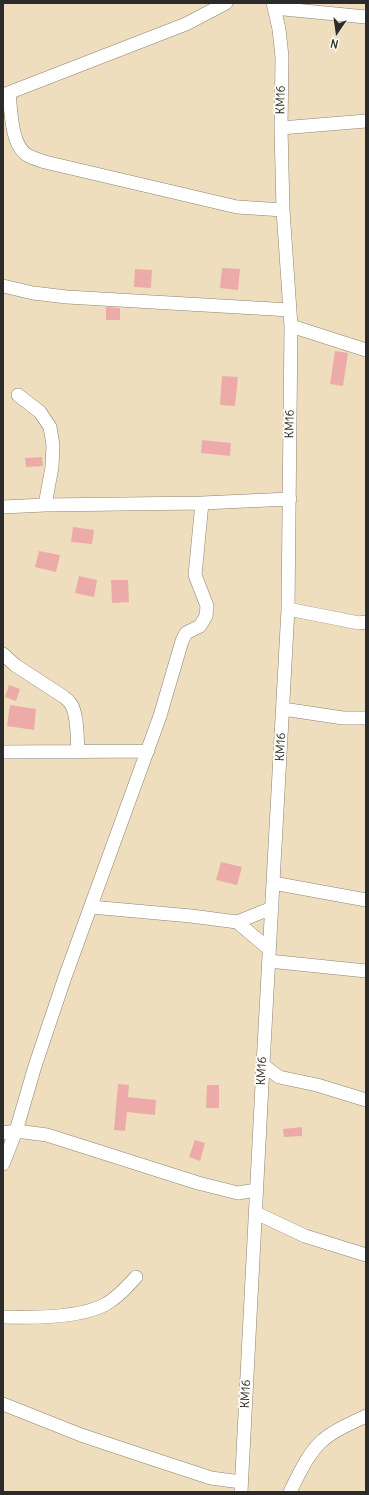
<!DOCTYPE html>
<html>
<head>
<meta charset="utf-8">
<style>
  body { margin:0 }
  #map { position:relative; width:369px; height:1495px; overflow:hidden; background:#eedebe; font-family:Delius,sans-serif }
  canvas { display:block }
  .frame { position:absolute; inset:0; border:4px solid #2b2b2b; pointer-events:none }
  .north { position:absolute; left:317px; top:12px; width:40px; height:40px; -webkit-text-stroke:3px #fdfcf7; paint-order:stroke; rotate:193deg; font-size:11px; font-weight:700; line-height:16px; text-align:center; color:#2b2b2b }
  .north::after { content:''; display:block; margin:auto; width:14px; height:18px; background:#2b2b2b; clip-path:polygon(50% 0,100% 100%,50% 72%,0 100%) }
</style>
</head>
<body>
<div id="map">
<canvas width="369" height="1495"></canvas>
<div class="frame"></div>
<div class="north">N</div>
</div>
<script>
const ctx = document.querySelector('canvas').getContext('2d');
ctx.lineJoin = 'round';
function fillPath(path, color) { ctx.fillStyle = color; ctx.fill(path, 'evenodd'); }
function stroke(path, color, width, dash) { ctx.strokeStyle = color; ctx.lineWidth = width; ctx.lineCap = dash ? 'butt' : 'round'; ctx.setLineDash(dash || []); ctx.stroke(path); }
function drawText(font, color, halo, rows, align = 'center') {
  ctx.font = font + ' Delius,sans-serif'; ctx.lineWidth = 4; ctx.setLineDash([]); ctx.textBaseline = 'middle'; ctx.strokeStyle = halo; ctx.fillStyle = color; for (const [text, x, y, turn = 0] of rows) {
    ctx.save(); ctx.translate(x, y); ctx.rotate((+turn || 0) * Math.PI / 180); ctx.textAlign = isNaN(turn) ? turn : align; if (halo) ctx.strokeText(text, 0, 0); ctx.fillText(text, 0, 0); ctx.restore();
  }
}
fillPath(new Path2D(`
  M 222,268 L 240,269 L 238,290 L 220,288 Z
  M 135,269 L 152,270 L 151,288 L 134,287 Z
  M 106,307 L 120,308 L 120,320 L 106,320 Z
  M 335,351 L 348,353 L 343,386 L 330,384 Z
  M 222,376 L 238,377 L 235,406 L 220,405 Z
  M 202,440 L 231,443 L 230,456 L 201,453 Z
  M 42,457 L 43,466 L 26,467 L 25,458 Z
  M 73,527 L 94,530 L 92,544 L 71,542 Z
  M 39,551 L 60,555 L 56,572 L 35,567 Z
  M 79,576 L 97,580 L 94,597 L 75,593 Z
  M 111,580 L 128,580 L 129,602 L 112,603 Z
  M 9,685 L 20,689 L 16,701 L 5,697 Z
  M 10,705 L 36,709 L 34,730 L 7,726 Z
  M 221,862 L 242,867 L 237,885 L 216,880 Z
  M 118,1084 L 129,1085 L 128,1097 L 156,1100 L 155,1115 L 127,1112 L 125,1131 L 114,1130 Z
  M 207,1085 L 219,1085 L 219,1108 L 206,1108 Z
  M 302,1127 L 302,1136 L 284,1137 L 283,1129 Z
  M 195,1140 L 205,1143 L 200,1161 L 189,1157 Z`), '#ecaba9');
const minor = new Path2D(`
  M 274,8 L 366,17
  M 9,93 C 11,110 11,145 27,155 C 32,158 39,160 45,162 L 237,207 L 283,210
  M 3,95 L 186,24 L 226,3
  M 281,128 L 366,121
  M 3,286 L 33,293 L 67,297 L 290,310
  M 291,326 L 366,350
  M 18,395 L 40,412 L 50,427 L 53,445 L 52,467 L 45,505
  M 3,507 L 45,505 L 202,503 L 290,499
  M 288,609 L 359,623 L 366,622
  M 3,654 L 15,665 L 64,697 C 66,699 69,701 71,704 C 78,715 77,739 78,752
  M 283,709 L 343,718 L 366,718
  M 3,752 L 148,751
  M 273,883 L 366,900
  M 91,907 L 191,916 L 237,922 L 272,908
  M 237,922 L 269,949
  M 269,961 L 366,971
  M 263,1065 L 279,1077 L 317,1085 L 366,1100
  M 3,1133 L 16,1131 L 47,1135 L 198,1183 L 238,1193 L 256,1190
  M 3,1164 L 16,1131 L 35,1066 L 65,977 L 160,716 L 182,641 L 186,633 L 200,626 L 206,616 L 207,606 L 195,575 L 202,503
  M 256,1213 L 305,1236 L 366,1255
  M 3,1317 C 32,1318 81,1318 106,1304 C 118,1297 127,1287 136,1277
  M 3,1404 L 81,1435 L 147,1457 L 211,1478 L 241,1482
  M 241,1492 L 263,1065 L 288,609 L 291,326 L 283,210 L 281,128 L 282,57 L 279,29 L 273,3
  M 290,1492 C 299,1474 308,1453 323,1440 C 335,1429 352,1423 366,1416`);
stroke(minor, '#8c8474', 14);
stroke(minor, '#fff', 13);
drawText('12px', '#2b2b2b', '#fdfcf7', [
  ["KM16",281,100,-89],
  ["KM16",290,424,-89],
  ["KM16",281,747,-87],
  ["KM16",262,1071,-87],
  ["KM16",246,1394,-87]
]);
</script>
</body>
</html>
